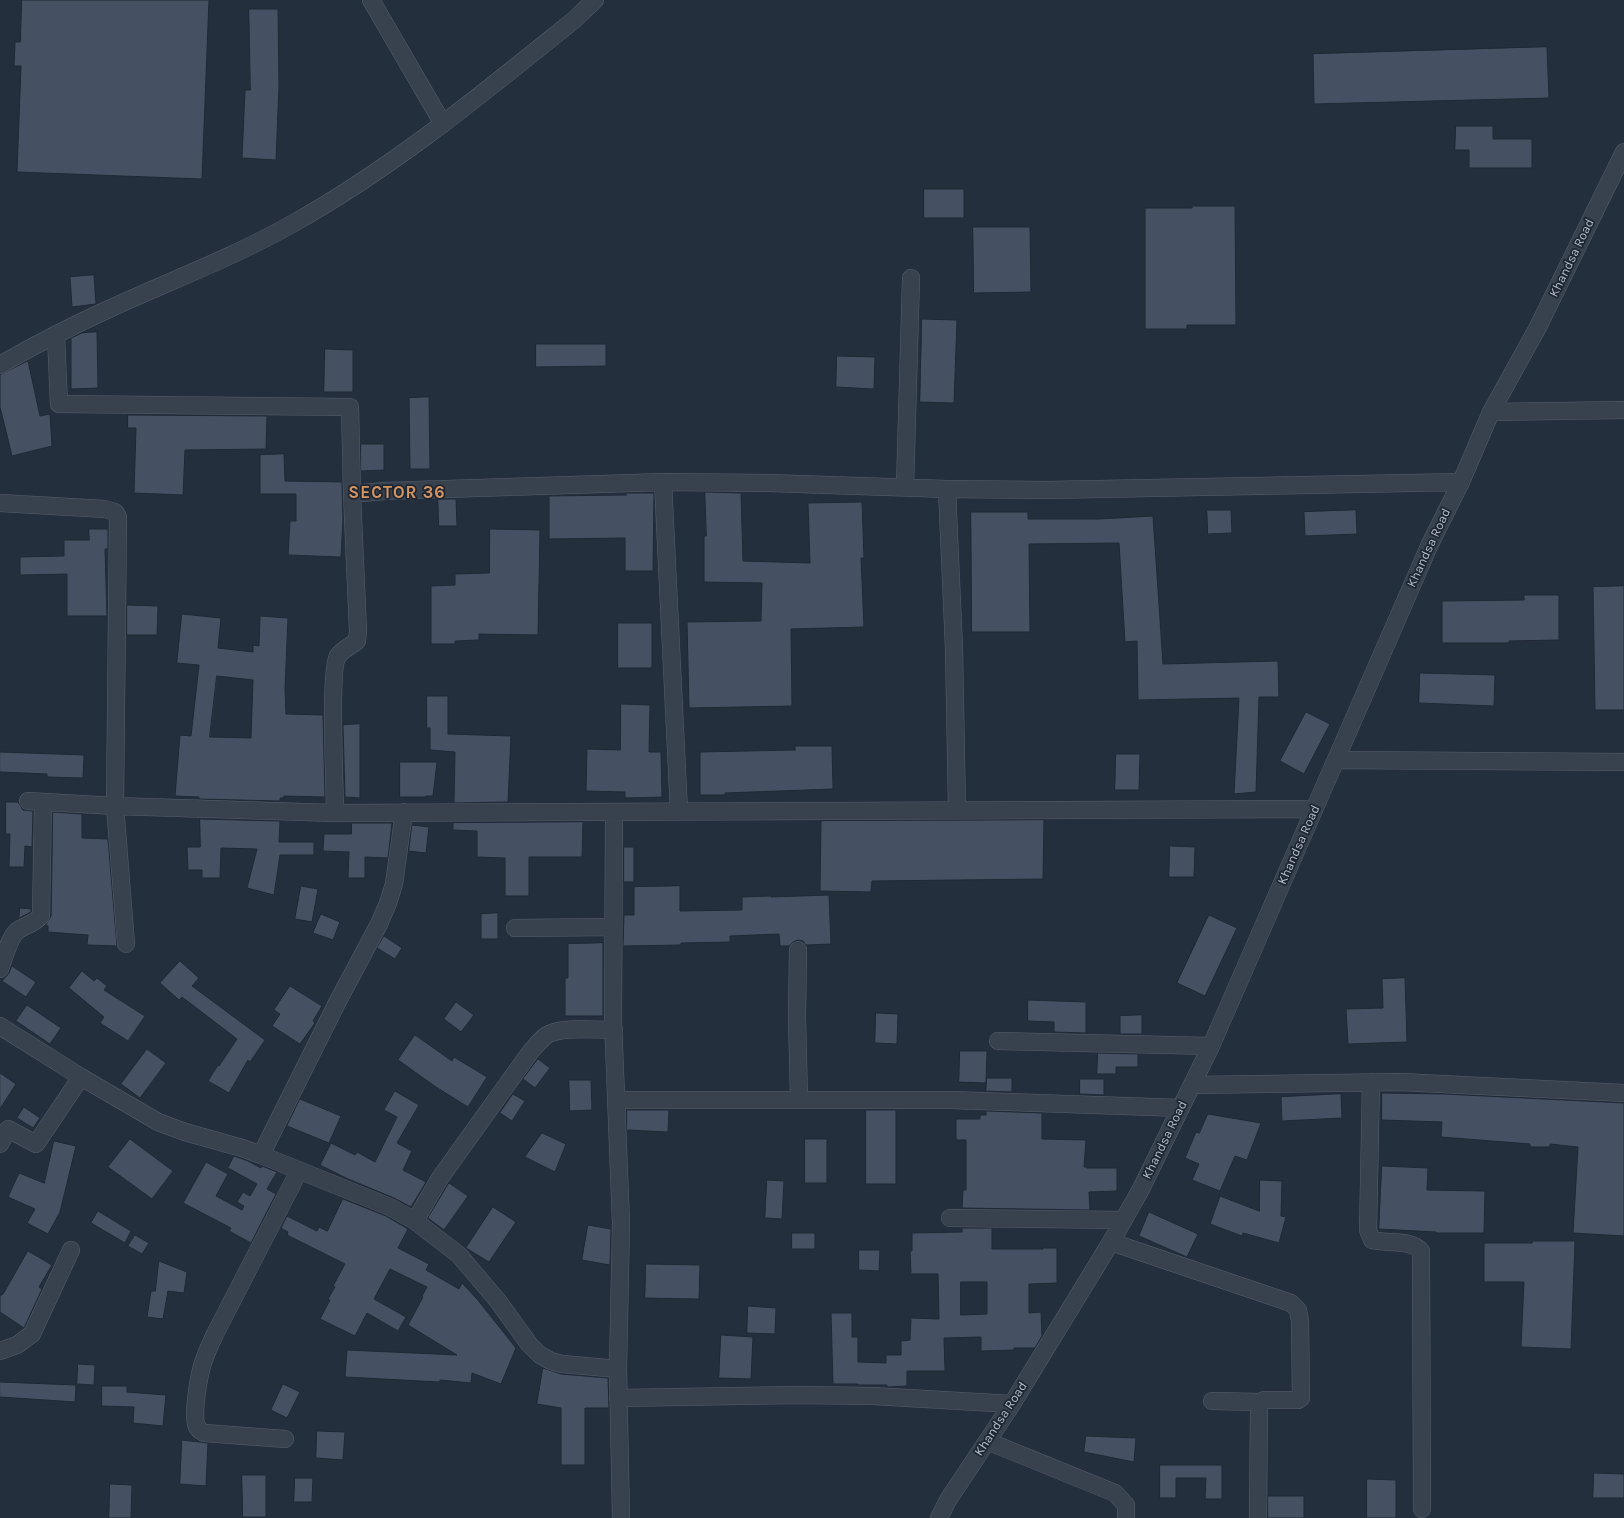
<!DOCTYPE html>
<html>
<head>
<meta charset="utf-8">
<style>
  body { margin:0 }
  canvas { display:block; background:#242f3e }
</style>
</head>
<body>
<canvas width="1624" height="1518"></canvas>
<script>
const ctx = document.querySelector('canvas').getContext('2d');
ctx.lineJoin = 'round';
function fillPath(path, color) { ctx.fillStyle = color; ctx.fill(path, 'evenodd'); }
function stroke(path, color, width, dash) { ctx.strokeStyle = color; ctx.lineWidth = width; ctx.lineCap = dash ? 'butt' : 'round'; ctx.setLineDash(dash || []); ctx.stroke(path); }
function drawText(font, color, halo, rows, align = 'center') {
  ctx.font = font + ' Karla,sans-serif'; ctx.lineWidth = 3.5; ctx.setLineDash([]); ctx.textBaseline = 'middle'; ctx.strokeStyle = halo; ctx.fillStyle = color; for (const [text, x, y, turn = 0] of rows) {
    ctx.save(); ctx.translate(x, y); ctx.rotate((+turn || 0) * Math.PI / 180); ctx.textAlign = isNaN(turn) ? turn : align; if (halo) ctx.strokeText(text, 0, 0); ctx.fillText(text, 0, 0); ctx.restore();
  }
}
const building = new Path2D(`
  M 22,0 L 209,0 L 202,179 L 17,172 L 21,66 L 14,66 L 15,42 L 20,42 Z
  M 249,9 L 278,9 L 279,86 L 276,160 L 242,158 L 245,90 L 250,90 Z
  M 1547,47 L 1549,98 L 1314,104 L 1313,54 Z
  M 1456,126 L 1493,126 L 1493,139 L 1532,139 L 1532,168 L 1469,168 L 1469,150 L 1455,150 Z
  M 924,189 L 964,189 L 964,218 L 924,218 Z
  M 1192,206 L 1235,206 L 1236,325 L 1187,325 L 1187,329 L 1145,329 L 1145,208 L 1192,208 Z
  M 973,227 L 1030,227 L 1031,292 L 974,293 Z
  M 94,275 L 96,304 L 72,307 L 70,277 Z
  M 922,319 L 957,320 L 954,403 L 920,402 Z
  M 97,332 L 98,388 L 71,389 L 71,338 L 82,333 Z
  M 536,344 L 606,344 L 606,366 L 536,367 Z
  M 325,349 L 353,350 L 353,392 L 324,392 Z
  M 837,356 L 875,357 L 874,389 L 836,387 Z
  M 28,361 L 40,416 L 50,414 L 52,446 L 12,456 L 0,407 L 0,375 Z
  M 429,397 L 430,469 L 410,469 L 409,398 Z
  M 128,415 L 267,416 L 266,449 L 185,450 L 183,495 L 134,493 L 136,428 L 128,428 Z
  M 361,444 L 384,444 L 384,470 L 361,471 Z
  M 284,454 L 285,481 L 342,482 L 343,519 L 341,557 L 288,555 L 290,521 L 296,521 L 296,494 L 260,494 L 260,455 Z
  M 705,492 L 741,493 L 743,561 L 810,563 L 808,503 L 862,502 L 864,558 L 861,558 L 864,627 L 791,629 L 792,706 L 689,708 L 687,622 L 761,621 L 762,583 L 704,582 L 704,536 L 706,536 Z
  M 626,493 L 654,493 L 653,571 L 625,571 L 625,538 L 549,539 L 549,496 L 626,495 Z
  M 438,499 L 456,499 L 457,526 L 439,526 Z
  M 1207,510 L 1231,510 L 1232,533 L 1208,534 Z
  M 1356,510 L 1357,534 L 1305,536 L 1304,512 Z
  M 971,512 L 1028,512 L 1028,519 L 1099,519 L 1153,516 L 1163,664 L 1278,661 L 1279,697 L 1259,697 L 1256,792 L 1234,794 L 1239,698 L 1138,700 L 1137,641 L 1125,642 L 1119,543 L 1029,544 L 1030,632 L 972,632 Z
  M 89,529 L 108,529 L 108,549 L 105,549 L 107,616 L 67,616 L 67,574 L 20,575 L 20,557 L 64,556 L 64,540 L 89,540 Z
  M 490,529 L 540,530 L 538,635 L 479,634 L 479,640 L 455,641 L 455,644 L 431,644 L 431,586 L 455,585 L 455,574 L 489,573 Z
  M 1624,586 L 1624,710 L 1595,710 L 1593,587 Z
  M 1524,595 L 1559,595 L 1559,640 L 1509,641 L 1509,643 L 1442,643 L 1442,601 L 1524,600 Z
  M 127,605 L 158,606 L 157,635 L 127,635 Z
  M 182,614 L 221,618 L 218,648 L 253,652 L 253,645 L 259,646 L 260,616 L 288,618 L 285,689 L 286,714 L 323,715 L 325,797 L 284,796 L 283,798 L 280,798 L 280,801 L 199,799 L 199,797 L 175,796 L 180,735 L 191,736 L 199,665 L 177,663 ZM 217,676 L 253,680 L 251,738 L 210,737 Z
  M 618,623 L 652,623 L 652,668 L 618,668 Z
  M 1420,673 L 1495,675 L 1494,706 L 1419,703 Z
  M 427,696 L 448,696 L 448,734 L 511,736 L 508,802 L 454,803 L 455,752 L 430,750 L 430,728 L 427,728 Z
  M 621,704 L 650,705 L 649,752 L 661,752 L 662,797 L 625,798 L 625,792 L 586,791 L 587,749 L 620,750 Z
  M 1306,712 L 1330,724 L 1304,774 L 1280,761 Z
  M 360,724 L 360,798 L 345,797 L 343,725 Z
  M 795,746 L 832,746 L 833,789 L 725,793 L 725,795 L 700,795 L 700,752 L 795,750 Z
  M 0,752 L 84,755 L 83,778 L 47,777 L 47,774 L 0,772 Z
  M 1116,754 L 1140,754 L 1139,790 L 1115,790 Z
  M 400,762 L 437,762 L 433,796 L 426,796 L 426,797 L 400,797 Z
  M 6,802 L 18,802 L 23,810 L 33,811 L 32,847 L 25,846 L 24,867 L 9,867 L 10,834 L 6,834 Z
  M 53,812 L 82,814 L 82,838 L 108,839 L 117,946 L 87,945 L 88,935 L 48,932 L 48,926 L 46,925 L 51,916 Z
  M 200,819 L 280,821 L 279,842 L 314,842 L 314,855 L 280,855 L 274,895 L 247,888 L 257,849 L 221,848 L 220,878 L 202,878 L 202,870 L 188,870 L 187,847 L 200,847 Z
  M 1044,820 L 1043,879 L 872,881 L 871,892 L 820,891 L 821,821 Z
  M 583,822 L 582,857 L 529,857 L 529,896 L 505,896 L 505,858 L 477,857 L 477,831 L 453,830 L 453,823 Z
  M 352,823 L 392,823 L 388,858 L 365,857 L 365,878 L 348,878 L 349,852 L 323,851 L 324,834 L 351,834 Z
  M 412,825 L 429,827 L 426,853 L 409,851 Z
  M 1170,846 L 1195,847 L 1194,877 L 1169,877 Z
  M 624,847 L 634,847 L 634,882 L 624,882 Z
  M 301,886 L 318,889 L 312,922 L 295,919 Z
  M 680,886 L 680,911 L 742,910 L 742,897 L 771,896 L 771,897 L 829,895 L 831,944 L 806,945 L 803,941 L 798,940 L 793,942 L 789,946 L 780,946 L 779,934 L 730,936 L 730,942 L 681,943 L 681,945 L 623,946 L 624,915 L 634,915 L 634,887 Z
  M 20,908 L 31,909 L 31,912 L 19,918 Z
  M 498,913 L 498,939 L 481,939 L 481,914 Z
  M 321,914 L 340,922 L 333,940 L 313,933 Z
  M 1209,915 L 1237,928 L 1205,996 L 1177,983 Z
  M 384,936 L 402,948 L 395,959 L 377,948 Z
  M 603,943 L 603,1016 L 565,1016 L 565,978 L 568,978 L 568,944 Z
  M 180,961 L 199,978 L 192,986 L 265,1040 L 250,1062 L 248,1060 L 229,1093 L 208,1081 L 218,1065 L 219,1066 L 237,1039 L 182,997 L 179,1000 L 160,983 Z
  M 12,966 L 36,982 L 26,997 L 2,981 L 9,973 Z
  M 82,971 L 94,981 L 97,978 L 107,986 L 104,990 L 145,1016 L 128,1041 L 100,1023 L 104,1017 L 69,988 Z
  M 1405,978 L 1407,1042 L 1348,1044 L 1346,1009 L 1383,1008 L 1382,979 Z
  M 290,986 L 322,1006 L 313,1021 L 315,1023 L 300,1044 L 272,1026 L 280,1014 L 274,1010 Z
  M 1028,1000 L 1086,1002 L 1086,1033 L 1054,1032 L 1054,1022 L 1028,1021 Z
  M 456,1002 L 474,1015 L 461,1032 L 444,1019 Z
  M 27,1005 L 61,1028 L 50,1044 L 16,1021 Z
  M 876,1013 L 898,1014 L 897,1044 L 875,1043 Z
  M 1142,1015 L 1142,1034 L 1120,1034 L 1120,1016 Z
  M 415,1035 L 452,1061 L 454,1057 L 487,1077 L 468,1107 L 436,1087 L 398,1060 Z
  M 147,1049 L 166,1063 L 140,1098 L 121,1084 Z
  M 960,1051 L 987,1051 L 986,1083 L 959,1082 Z
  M 1098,1053 L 1138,1054 L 1138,1067 L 1116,1067 L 1116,1074 L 1097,1074 Z
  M 538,1059 L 550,1068 L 535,1088 L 523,1079 Z
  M 0,1073 L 16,1084 L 0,1109 Z
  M 987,1078 L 1012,1078 L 1012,1092 L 986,1091 Z
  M 1080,1079 L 1104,1079 L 1104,1095 L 1080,1094 Z
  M 569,1080 L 591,1080 L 592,1110 L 570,1111 Z
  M 395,1091 L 419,1105 L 397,1143 L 412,1151 L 403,1170 L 426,1182 L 411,1207 L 394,1198 L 346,1178 L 320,1165 L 331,1143 L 355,1155 L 357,1152 L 375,1162 L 397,1117 L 384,1110 Z
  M 1382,1093 L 1444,1094 L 1624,1103 L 1624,1236 L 1573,1233 L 1578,1147 L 1550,1144 L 1550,1147 L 1530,1147 L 1530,1144 L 1441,1137 L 1442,1122 L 1382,1120 Z
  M 513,1094 L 525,1101 L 512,1121 L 500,1113 Z
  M 1341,1094 L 1342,1118 L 1282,1121 L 1281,1097 Z
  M 300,1099 L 341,1116 L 329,1143 L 287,1126 Z
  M 24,1107 L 40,1118 L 33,1128 L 17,1118 Z
  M 627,1110 L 669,1110 L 668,1132 L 627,1130 Z
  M 866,1110 L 896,1110 L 896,1184 L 866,1184 Z
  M 986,1111 L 1042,1113 L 1042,1139 L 1086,1140 L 1084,1167 L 1087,1167 L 1087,1168 L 1117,1168 L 1117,1191 L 1089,1192 L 1090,1210 L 962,1208 L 963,1190 L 966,1190 L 966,1140 L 956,1140 L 956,1119 L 980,1119 L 980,1115 L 986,1115 Z
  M 1208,1114 L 1261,1123 L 1247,1160 L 1235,1156 L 1220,1191 L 1192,1180 L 1199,1164 L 1185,1158 L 1196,1132 L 1199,1133 Z
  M 542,1133 L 566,1144 L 555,1172 L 525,1157 Z
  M 130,1139 L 173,1171 L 152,1199 L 108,1167 Z
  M 805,1139 L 827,1139 L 827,1183 L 805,1183 Z
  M 54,1141 L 76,1146 L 60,1212 L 48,1234 L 27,1223 L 35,1209 L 8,1197 L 19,1173 L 44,1183 Z
  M 234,1156 L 248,1161 L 261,1168 L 262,1166 L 277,1172 L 267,1189 L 276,1194 L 251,1243 L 229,1231 L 231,1228 L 183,1203 L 206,1162 L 228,1174 L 216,1196 L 242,1210 L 244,1206 L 237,1202 L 243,1192 L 250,1196 L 257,1184 L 228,1168 Z
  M 1382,1166 L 1428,1168 L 1427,1190 L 1485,1191 L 1484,1233 L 1436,1233 L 1436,1232 L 1379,1229 Z
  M 767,1180 L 784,1181 L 782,1219 L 765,1218 Z
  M 1260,1180 L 1282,1181 L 1281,1216 L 1286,1217 L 1279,1243 L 1243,1233 L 1242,1236 L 1210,1224 L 1220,1196 L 1259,1211 Z
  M 449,1183 L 468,1196 L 444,1230 L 428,1218 Z
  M 343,1199 L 386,1216 L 408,1229 L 398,1248 L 429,1264 L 426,1270 L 459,1289 L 462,1283 L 477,1299 L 516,1348 L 501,1384 L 472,1373 L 471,1383 L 440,1380 L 440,1382 L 345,1377 L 347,1350 L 457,1355 L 408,1325 L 423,1297 L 422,1296 L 427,1287 L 390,1269 L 374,1299 L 406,1317 L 398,1331 L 367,1313 L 355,1336 L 320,1319 L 330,1300 L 328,1299 L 335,1287 L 333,1286 L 345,1264 L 287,1235 L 288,1232 L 281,1228 L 287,1216 L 317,1231 L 319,1227 L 327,1231 Z
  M 493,1207 L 516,1222 L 489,1262 L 466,1248 Z
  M 98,1211 L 131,1231 L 125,1243 L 91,1223 Z
  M 1149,1212 L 1198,1234 L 1187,1257 L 1139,1236 Z
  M 588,1225 L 611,1229 L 610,1265 L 582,1260 Z
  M 962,1228 L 992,1228 L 992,1249 L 1043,1249 L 1043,1248 L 1057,1248 L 1057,1283 L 1029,1284 L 1029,1313 L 1041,1312 L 1042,1336 L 1035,1348 L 1014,1348 L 1014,1350 L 981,1351 L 981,1337 L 944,1338 L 945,1371 L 907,1371 L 907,1386 L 887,1387 L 887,1385 L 858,1385 L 858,1384 L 833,1384 L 831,1313 L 852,1313 L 852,1337 L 858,1337 L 858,1362 L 886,1363 L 886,1355 L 901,1355 L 901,1341 L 910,1340 L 911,1318 L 939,1319 L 938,1274 L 911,1274 L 910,1251 L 912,1251 L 912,1233 L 962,1232 ZM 961,1282 L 987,1282 L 987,1314 L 961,1315 Z
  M 792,1233 L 815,1233 L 815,1249 L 792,1249 Z
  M 135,1235 L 149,1243 L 142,1254 L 128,1246 Z
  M 1532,1241 L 1575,1241 L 1571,1349 L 1521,1347 L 1524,1282 L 1484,1282 L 1484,1243 L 1532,1243 Z
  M 859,1250 L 880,1250 L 879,1271 L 859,1270 Z
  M 28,1251 L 52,1265 L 39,1287 L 42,1289 L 24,1328 L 0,1312 L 0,1296 L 3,1294 Z
  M 159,1261 L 187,1272 L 184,1293 L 168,1291 L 163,1319 L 147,1317 L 151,1291 L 155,1291 Z
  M 646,1264 L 700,1265 L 699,1299 L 645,1298 Z
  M 748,1306 L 776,1308 L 775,1334 L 747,1333 Z
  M 721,1335 L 753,1337 L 751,1379 L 719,1378 Z
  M 78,1364 L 95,1365 L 94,1385 L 77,1384 Z
  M 543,1368 L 561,1374 L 608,1378 L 609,1408 L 585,1408 L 585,1465 L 561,1465 L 561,1408 L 537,1404 Z
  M 0,1382 L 76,1385 L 75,1402 L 0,1397 Z
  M 283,1384 L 300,1392 L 287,1418 L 271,1410 Z
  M 102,1386 L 127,1386 L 127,1392 L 166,1395 L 163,1426 L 133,1423 L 134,1407 L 102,1406 Z
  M 317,1431 L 345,1432 L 343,1460 L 316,1458 Z
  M 1086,1436 L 1136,1438 L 1134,1462 L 1084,1452 Z
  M 182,1440 L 208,1443 L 206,1486 L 180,1484 Z
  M 1160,1465 L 1222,1465 L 1222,1499 L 1205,1499 L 1206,1478 L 1176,1478 L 1176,1498 L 1160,1498 Z
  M 1594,1473 L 1624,1474 L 1624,1498 L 1593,1498 Z
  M 242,1475 L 266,1475 L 266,1517 L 243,1517 Z
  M 295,1478 L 313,1478 L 312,1502 L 294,1502 Z
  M 1367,1479 L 1396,1480 L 1396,1518 L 1367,1518 Z
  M 110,1484 L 132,1485 L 131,1518 L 109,1518 Z
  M 1268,1496 L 1304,1496 L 1304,1518 L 1268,1518 Z`);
fillPath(building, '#455162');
stroke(building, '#1f2835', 1);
const minor = new Path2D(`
  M 371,0 L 443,124
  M 56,336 L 59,404 L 350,407 L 352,494 L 358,631 L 357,641 C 351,646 342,650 338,656 C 329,668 335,790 335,813
  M 0,365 C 36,344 74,325 111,308 C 172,280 234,257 292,224 C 394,167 483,93 574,20 L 595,0
  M 1491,412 L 1624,410
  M 663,482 L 679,812
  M 905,487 L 911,278
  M 947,489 L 954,649 L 957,810
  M 352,494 L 384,491 L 663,482 L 769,483 L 947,489 L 1047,490 L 1461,482
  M 0,503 L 105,509 L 115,512 L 118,517 L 115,806 L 126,944
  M 1336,760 L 1624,762
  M 28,801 L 115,806 L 335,813 L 1314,809
  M 614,812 L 613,1020 L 621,1223 L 618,1369 L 621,1518
  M 515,928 L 613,927
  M 798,950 L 797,1017 L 799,1099
  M 0,969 C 4,959 9,938 17,931 C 25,925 34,924 41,916 L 43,803
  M 0,1026 L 81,1077 L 158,1122 L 185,1132 L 242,1148 L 261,1155 L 390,1207 L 415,1221 L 459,1255 L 498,1301 L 529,1344 L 540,1355 L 551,1361 L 562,1364 L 618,1369
  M 998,1041 L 1211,1046
  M 1371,1082 L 1368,1230 L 1372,1240 C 1388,1244 1410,1239 1421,1251 L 1422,1509
  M 1192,1085 L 1401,1082 L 1624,1093
  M 617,1100 L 951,1100 L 1181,1108
  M 0,1144 L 8,1129 L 36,1144 L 81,1077
  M 261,1155 L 338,1001 L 379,924 L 388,903 L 394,884 L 404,812
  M 950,1218 L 1124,1220
  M 415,1221 L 440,1178 L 531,1051 C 536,1046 541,1039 547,1035 C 561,1026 597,1030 614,1030
  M 1111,1242 L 1291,1303 L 1298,1310 L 1300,1321 L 1301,1398 L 1298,1400 L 1264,1400 L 1260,1402 L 1259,1406 L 1258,1518
  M 0,1351 L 17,1345 L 32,1334 L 71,1250
  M 618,1398 L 797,1395 L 873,1396 L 1012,1404
  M 1212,1401 L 1260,1402
  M 285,1439 L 204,1433 C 200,1431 197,1428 196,1424 C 193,1410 199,1373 204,1360 C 207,1351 211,1343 215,1334 L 299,1171
  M 987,1441 L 1115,1493 L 1126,1505 L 1126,1518
  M 939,1518 L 948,1500 L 1012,1404 L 1111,1242 L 1141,1189 L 1211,1046 L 1430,544 L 1461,482 L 1491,412 L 1538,327 L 1624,152`);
stroke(minor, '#565f6c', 18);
stroke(minor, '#38414e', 17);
drawText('13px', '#b4bcc9', '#1d2633', [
  ["Khandsa Road",1572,258,-64],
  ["Khandsa Road",1429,548,-65],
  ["Khandsa Road",1299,845,-66],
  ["Khandsa Road",1165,1140,-64],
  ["Khandsa Road",1001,1419,-57]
]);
ctx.letterSpacing = '1px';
drawText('bold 17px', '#d59563', '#1d2633', [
  ["SECTOR 36",397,493]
]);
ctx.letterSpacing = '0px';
</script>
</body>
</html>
